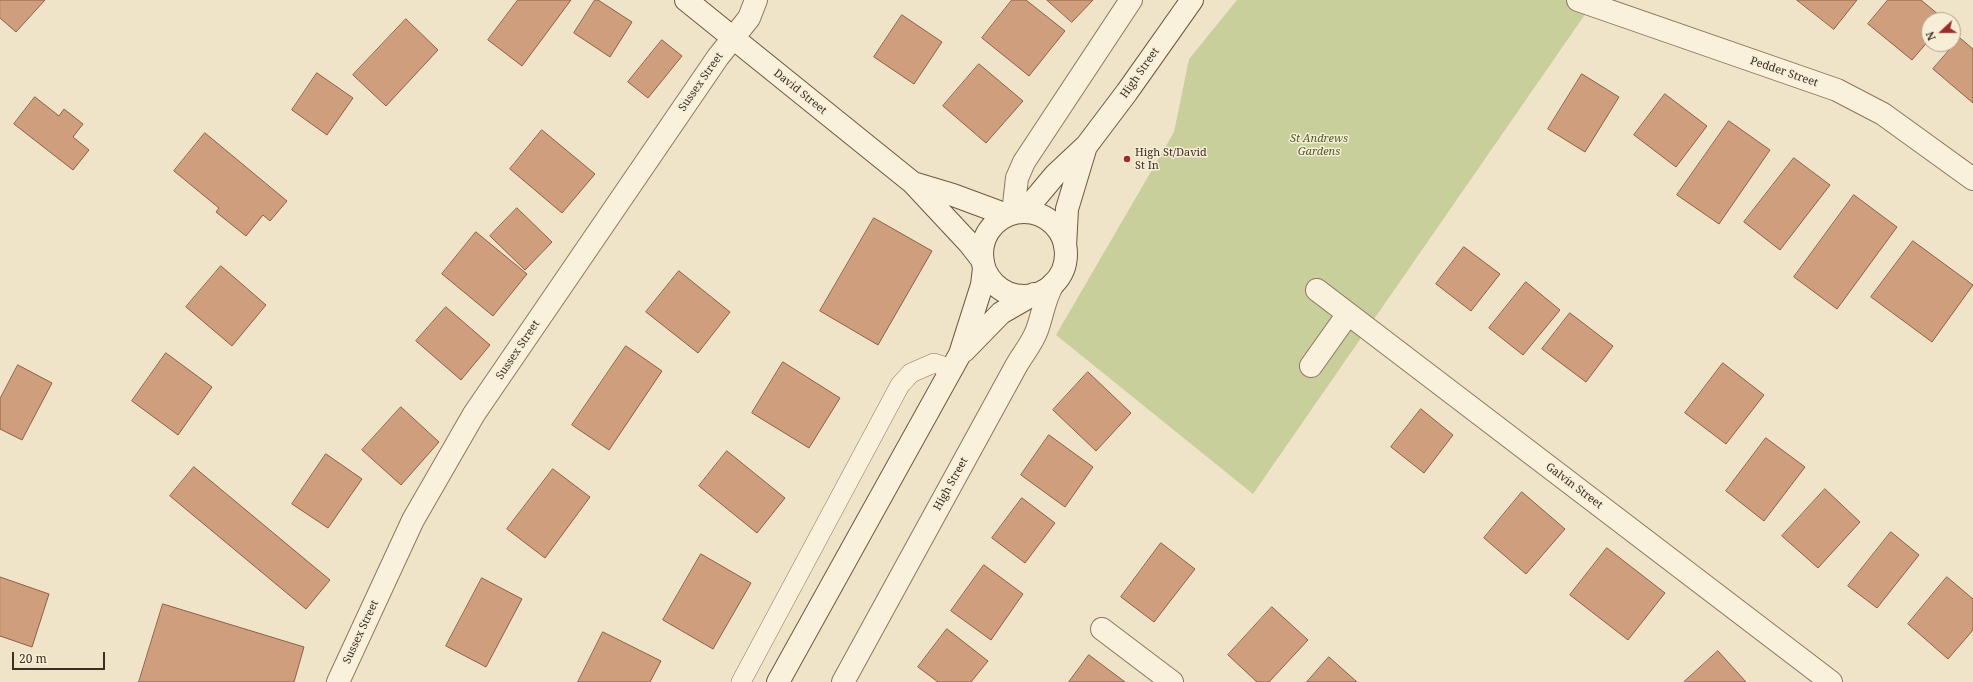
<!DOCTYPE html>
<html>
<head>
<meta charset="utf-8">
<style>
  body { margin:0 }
  #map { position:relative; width:1973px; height:682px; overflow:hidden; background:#f0e4c8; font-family:"Noto Serif",serif }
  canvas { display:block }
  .north { position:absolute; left:1921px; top:12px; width:40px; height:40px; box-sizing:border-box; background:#f7eed8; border:1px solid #ada18e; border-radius:50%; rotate:248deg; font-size:11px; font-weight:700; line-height:16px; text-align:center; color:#3d2e20 }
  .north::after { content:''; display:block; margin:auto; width:14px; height:18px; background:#9e2a2b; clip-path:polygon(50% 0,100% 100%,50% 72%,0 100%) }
  .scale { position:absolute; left:12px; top:652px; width:93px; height:18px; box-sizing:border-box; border:2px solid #3d2e20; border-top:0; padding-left:5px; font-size:12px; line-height:14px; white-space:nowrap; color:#3d2e20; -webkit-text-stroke:3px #f7eed8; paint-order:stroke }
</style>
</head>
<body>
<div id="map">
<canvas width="1973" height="682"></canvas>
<div class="north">N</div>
<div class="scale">20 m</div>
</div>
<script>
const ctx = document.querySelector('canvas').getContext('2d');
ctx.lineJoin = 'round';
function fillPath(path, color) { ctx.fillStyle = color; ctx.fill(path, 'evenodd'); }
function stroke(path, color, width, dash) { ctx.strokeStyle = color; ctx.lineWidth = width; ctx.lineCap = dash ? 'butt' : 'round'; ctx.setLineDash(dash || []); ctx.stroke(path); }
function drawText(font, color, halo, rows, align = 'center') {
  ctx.font = font + ' "Noto Serif",serif'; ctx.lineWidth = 3; ctx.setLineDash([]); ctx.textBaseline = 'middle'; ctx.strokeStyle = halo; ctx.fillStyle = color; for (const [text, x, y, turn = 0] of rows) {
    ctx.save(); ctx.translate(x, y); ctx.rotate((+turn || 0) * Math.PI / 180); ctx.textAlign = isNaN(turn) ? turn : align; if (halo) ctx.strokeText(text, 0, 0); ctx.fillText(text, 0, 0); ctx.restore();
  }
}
fillPath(new Path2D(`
  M 1237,0 L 1595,0 L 1253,494 L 1056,335 L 1174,132 L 1189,59 Z`), '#c9cf9b');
const building = new Path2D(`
  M 0,0 L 45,0 L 16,32 L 0,18 Z
  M 518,0 L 571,0 L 522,66 L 488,40 Z
  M 595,0 L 598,0 L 632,22 L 610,57 L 574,33 Z
  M 1012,0 L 1026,0 L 1065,31 L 1029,76 L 982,38 Z
  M 1047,0 L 1093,0 L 1072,22 Z
  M 1797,0 L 1857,0 L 1834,29 Z
  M 1888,0 L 1921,0 L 1945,20 L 1929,20 L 1929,40 L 1912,60 L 1868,24 Z
  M 902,15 L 942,42 L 914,84 L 874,57 Z
  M 406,19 L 438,50 L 386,106 L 353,75 Z
  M 1960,38 L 1973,49 L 1973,103 L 1933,69 Z
  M 662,40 L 682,56 L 648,98 L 628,82 Z
  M 979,64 L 1023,101 L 986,143 L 943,106 Z
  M 317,73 L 353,98 L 327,135 L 292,110 Z
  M 1582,74 L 1619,97 L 1585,152 L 1548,129 Z
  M 1665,94 L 1707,126 L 1676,167 L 1634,135 Z
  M 35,97 L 59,116 L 64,109 L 83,124 L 73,137 L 89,150 L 73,170 L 14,124 Z
  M 1729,121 L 1770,150 L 1719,224 L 1677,195 Z
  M 542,130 L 595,174 L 562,213 L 510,169 Z
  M 205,133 L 287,201 L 270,221 L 263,215 L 246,236 L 216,212 L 219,208 L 174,171 Z
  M 1794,158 L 1830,185 L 1780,250 L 1744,222 Z
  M 1854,195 L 1897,227 L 1837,309 L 1794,277 Z
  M 517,208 L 552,242 L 525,270 L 490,236 Z
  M 874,218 L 932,251 L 878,345 L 820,311 Z
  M 476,232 L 527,274 L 493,316 L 442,274 Z
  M 1913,241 L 1973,285 L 1932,342 L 1871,297 Z
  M 1464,247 L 1500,274 L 1471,311 L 1436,284 Z
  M 221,266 L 266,305 L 232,346 L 186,307 Z
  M 679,271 L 730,312 L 698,353 L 646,312 Z
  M 1526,282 L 1560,310 L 1523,355 L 1489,328 Z
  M 446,307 L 490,345 L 461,380 L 416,341 Z
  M 1570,313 L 1613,346 L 1586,382 L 1542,349 Z
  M 626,346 L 662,371 L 609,450 L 572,425 Z
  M 166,353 L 212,387 L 178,435 L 132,401 Z
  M 783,362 L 840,398 L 809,448 L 752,413 Z
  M 1723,363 L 1764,395 L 1726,444 L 1685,413 Z
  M 18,365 L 52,383 L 22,440 L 0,429 L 0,399 Z
  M 1088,372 L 1131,413 L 1096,451 L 1053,410 Z
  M 401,407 L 439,442 L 401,485 L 362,450 Z
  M 1421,409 L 1453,435 L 1424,473 L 1391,447 Z
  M 1049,435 L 1093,467 L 1065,507 L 1021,475 Z
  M 1766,438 L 1805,467 L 1764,521 L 1726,491 Z
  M 727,451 L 785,498 L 757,533 L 699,486 Z
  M 326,454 L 362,479 L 328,528 L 292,504 Z
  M 194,467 L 330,580 L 306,609 L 170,496 Z
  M 553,469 L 590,497 L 545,558 L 507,529 Z
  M 1825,489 L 1860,522 L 1818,568 L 1782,536 Z
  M 1522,492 L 1565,529 L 1526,574 L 1484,538 Z
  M 1022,498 L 1055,523 L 1025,563 L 992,538 Z
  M 1891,532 L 1919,555 L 1877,608 L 1848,586 Z
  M 1161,543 L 1195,569 L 1154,622 L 1121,597 Z
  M 1607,548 L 1665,593 L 1628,640 L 1570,595 Z
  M 701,554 L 751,583 L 713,649 L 663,620 Z
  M 984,565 L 1023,594 L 991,640 L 951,611 Z
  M 0,577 L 49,594 L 32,647 L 0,636 Z
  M 1947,577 L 1973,599 L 1973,630 L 1948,659 L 1908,624 Z
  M 482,578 L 522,599 L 486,667 L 446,646 Z
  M 163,604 L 304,647 L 294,682 L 139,682 Z
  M 1272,607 L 1308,640 L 1269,682 L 1257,682 L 1228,655 Z
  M 947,629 L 988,661 L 971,682 L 938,682 L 918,667 Z
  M 603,632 L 661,661 L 650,682 L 578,682 Z
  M 1718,651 L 1746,682 L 1684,682 Z
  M 1089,655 L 1125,682 L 1069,682 Z
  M 1329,657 L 1357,682 L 1307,682 Z`);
fillPath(building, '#cf9f7d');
stroke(building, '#8d5f41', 1);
const lane = new Path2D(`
  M 741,682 L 900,385 L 911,373 L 934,363 L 952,369`);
const street = new Path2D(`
  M 1578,0 L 1837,90 L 1883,114 L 1973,179
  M 1013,213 L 1017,178 L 1024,162 L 1131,0
  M 1317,290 L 1831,682
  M 1311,366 L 1348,314
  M 1102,629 L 1172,682
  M 338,682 L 413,520 L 474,414 L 718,57 L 749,18 L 756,0
  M 843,682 L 1015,368 C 1022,355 1032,344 1037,330 C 1043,314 1044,299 1053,284`);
const secondary = new Path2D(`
  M 686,0 L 913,183 L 969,243 L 983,261
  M 913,183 L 953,195 L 1007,215
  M 1018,212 L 1034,200 L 1055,175 L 1087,145 L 1127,92 L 1192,0
  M982 254a42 42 0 1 1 84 0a42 42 0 1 1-84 0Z
  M 1065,247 L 1067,209 L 1086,146
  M 964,351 L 1001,313 L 1034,294
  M 778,682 L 960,354 L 982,285 L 984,268`);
stroke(lane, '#8d765c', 20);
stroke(street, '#8d765c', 24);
stroke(secondary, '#6f573f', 24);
stroke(lane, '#faf1dc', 19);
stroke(street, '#faf1dc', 22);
stroke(secondary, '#faf1dc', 22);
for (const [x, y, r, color] of [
  [1127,159,4,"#9e2a2b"]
]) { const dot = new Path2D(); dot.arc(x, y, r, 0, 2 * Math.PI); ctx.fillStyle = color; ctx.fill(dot); stroke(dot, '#f7eed8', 1.5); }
drawText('11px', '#3d2e20', '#f7eed8', [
  ["Pedder Street",1784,72,19],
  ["High Street",1140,73,-55],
  ["Sussex Street",701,82,-55],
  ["David Street",800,92,39],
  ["Sussex Street",518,350,-56],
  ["High Street",951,484,-61],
  ["Galvin Street",1574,486,37],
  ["Sussex Street",361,632,-65]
]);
drawText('italic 11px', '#4d5a26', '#f7eed8', [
  ["St Andrews",1319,139],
  ["Gardens",1319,152]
]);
drawText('11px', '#3d2e20', '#f7eed8', [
  ["High St/David",1135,153],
  ["St In",1135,166]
], 'left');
</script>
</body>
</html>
